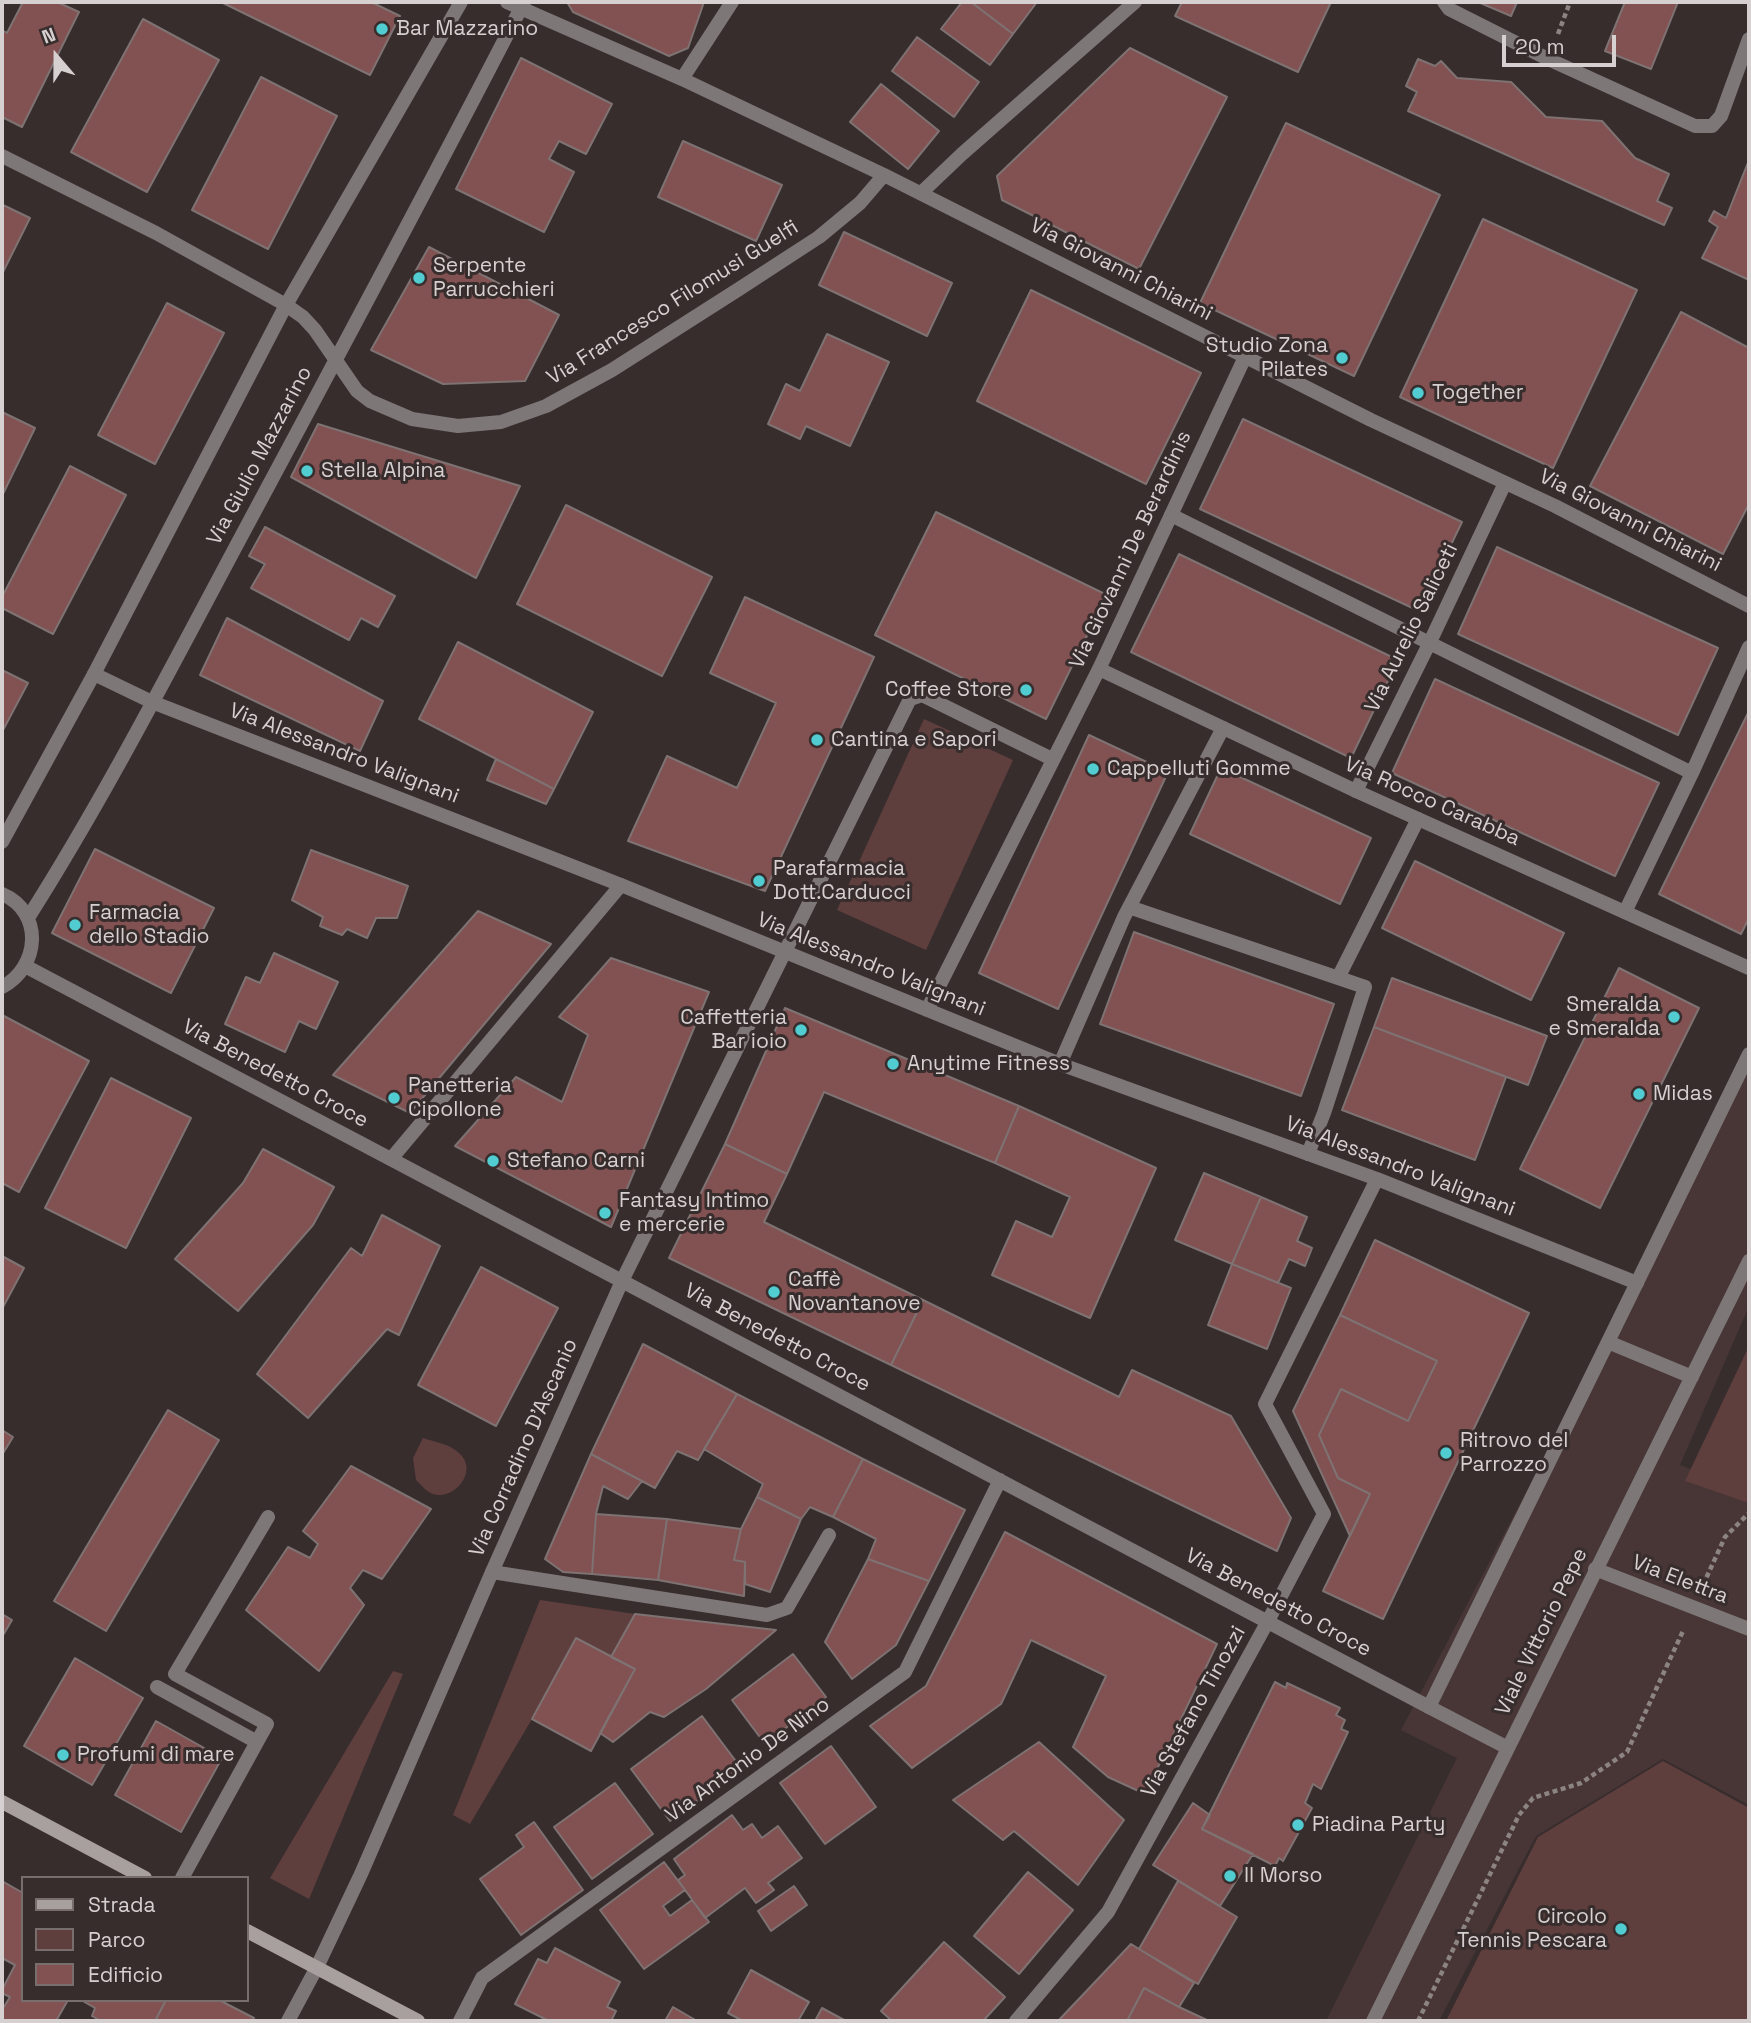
<!DOCTYPE html>
<html>
<head>
<meta charset="utf-8">
<style>
  body { margin:0 }
  #map { position:relative; width:1751px; height:2023px; overflow:hidden; background:#382d2d; font-family:"Space Grotesk",sans-serif }
  canvas { display:block }
  .frame { position:absolute; inset:0; border:4px solid #d7d0d0; pointer-events:none }
  .legend { position:absolute; left:21px; top:1876px; width:228px; height:126px; box-sizing:border-box; background:#382d2d; border:2px solid #786e6e; margin:0; padding:9px 12px; list-style:none; font-size:21px; color:#d7d0d0 }
  .legend li { display:flex; align-items:center; gap:14px; height:35px }
  .legend b { width:35px; border:2px solid #786e6e }
  .north { position:absolute; left:21px; top:21px; width:70px; height:70px; -webkit-text-stroke:5px #382d2d; paint-order:stroke; rotate:340deg; font-size:19px; font-weight:700; line-height:28px; text-align:center; color:#d7d0d0 }
  .north::after { content:''; display:block; margin:auto; width:24px; height:32px; background:#d7d0d0; clip-path:polygon(50% 0,100% 100%,50% 72%,0 100%) }
  .scale { position:absolute; left:1502px; top:35px; width:114px; height:32px; box-sizing:border-box; border:4px solid #d7d0d0; border-top:0; padding-left:9px; font-size:21px; line-height:24px; white-space:nowrap; color:#d7d0d0; -webkit-text-stroke:5px #382d2d; paint-order:stroke }
</style>
</head>
<body>
<div id="map">
<canvas width="1751" height="2023"></canvas>
<div class="frame"></div>
<ul class="legend">
<li><b style="height:9px;background:#a89f9f"></b>Strada</li>
<li><b style="height:19px;background:#5f3e3e"></b>Parco</li>
<li><b style="height:19px;background:#825152"></b>Edificio</li>
</ul>
<div class="north">N</div>
<div class="scale">20 m</div>
</div>
<script>
const ctx = document.querySelector('canvas').getContext('2d');
ctx.lineJoin = 'round';
function fillPath(path, color) { ctx.fillStyle = color; ctx.fill(path, 'evenodd'); }
function stroke(path, color, width, dash) { ctx.strokeStyle = color; ctx.lineWidth = width; ctx.lineCap = dash ? 'butt' : 'round'; ctx.setLineDash(dash || []); ctx.stroke(path); }
function drawText(font, color, halo, rows, align = 'center') {
  ctx.font = font + ' "Space Grotesk",sans-serif'; ctx.lineWidth = 6; ctx.setLineDash([]); ctx.textBaseline = 'middle'; ctx.strokeStyle = halo; ctx.fillStyle = color; for (const [text, x, y, turn = 0] of rows) {
    ctx.save(); ctx.translate(x, y); ctx.rotate((+turn || 0) * Math.PI / 180); ctx.textAlign = isNaN(turn) ? turn : align; if (halo) ctx.strokeText(text, 0, 0); ctx.fillText(text, 0, 0); ctx.restore();
  }
}
fillPath(new Path2D(`
  M 1749,1055 L 1749,1306 L 1680,1465 L 1749,1492 L 1749,1805 L 1663,1759 L 1536,1836 L 1439,2021 L 1326,2021 L 1457,1758 L 1401,1730 L 1636,1283 Z`), '#483636');
fillPath(new Path2D(`
  M 924,719 L 1013,760 L 926,950 L 837,910 Z
  M 1749,1346 L 1749,1503 L 1685,1481 Z
  M 423,1438 C 435,1442 450,1444 459,1453 C 479,1470 455,1501 433,1494 C 427,1492 421,1485 416,1480 L 413,1458 Z
  M 540,1600 L 635,1614 L 611,1657 L 576,1639 L 532,1719 L 470,1824 L 453,1815 Z
  M 393,1671 L 403,1674 L 309,1899 L 270,1878 Z
  M 1663,1761 L 1749,1808 L 1749,2021 L 1446,2021 L 1538,1837 Z`), '#5f3e3e');
const building = new Path2D(`
  M 23,2 L 57,2 L 79,12 L 22,127 L 2,117 L 2,30 L 7,33 Z
  M 221,2 L 371,2 L 400,16 L 370,75 Z
  M 567,2 L 704,2 L 688,48 L 669,56 L 573,12 Z
  M 962,2 L 971,2 L 1013,34 L 990,65 L 941,29 Z
  M 971,2 L 1037,2 L 1013,34 Z
  M 1182,2 L 1331,2 L 1298,72 L 1175,16 Z
  M 1478,2 L 1517,2 L 1511,16 Z
  M 1625,2 L 1678,2 L 1651,69 L 1605,51 Z
  M 143,19 L 219,60 L 147,192 L 71,152 Z
  M 917,37 L 979,82 L 954,117 L 892,71 Z
  M 1130,48 L 1227,97 L 1139,269 L 1002,200 L 997,176 Z
  M 521,58 L 612,104 L 586,154 L 559,141 L 549,159 L 574,172 L 544,232 L 456,189 Z
  M 1418,59 L 1435,66 L 1441,61 L 1457,78 L 1511,82 L 1546,117 L 1602,121 L 1635,158 L 1669,174 L 1657,201 L 1672,208 L 1664,225 L 1408,111 L 1417,92 L 1406,86 Z
  M 261,77 L 337,116 L 268,249 L 192,210 Z
  M 881,84 L 939,131 L 908,169 L 850,122 Z
  M 1286,123 L 1440,195 L 1354,376 L 1200,303 Z
  M 683,141 L 782,185 L 756,241 L 658,197 Z
  M 1749,160 L 1749,275 L 1747,279 L 1702,258 L 1718,227 L 1709,221 L 1714,211 L 1726,218 Z
  M 3,205 L 30,218 L 2,274 L 2,208 Z
  M 1483,219 L 1637,290 L 1553,468 L 1400,397 Z
  M 844,232 L 952,283 L 927,336 L 819,285 Z
  M 429,247 L 559,315 L 525,381 L 443,384 L 371,350 Z
  M 1031,290 L 1201,373 L 1146,484 L 977,401 Z
  M 167,303 L 224,333 L 155,464 L 98,435 Z
  M 1681,312 L 1749,348 L 1749,504 L 1723,554 L 1590,486 Z
  M 827,334 L 889,362 L 850,446 L 806,426 L 800,439 L 768,424 L 786,384 L 800,391 Z
  M 2,412 L 35,428 L 2,496 Z
  M 1243,419 L 1462,522 L 1419,611 L 1200,509 Z
  M 318,424 L 520,486 L 476,578 L 291,477 Z
  M 70,466 L 126,495 L 53,634 L 2,608 L 2,597 Z
  M 566,505 L 712,577 L 662,676 L 517,604 Z
  M 936,512 L 1107,595 L 1046,719 L 875,635 Z
  M 265,527 L 395,596 L 378,627 L 361,618 L 349,640 L 251,588 L 265,564 L 249,556 Z
  M 1497,547 L 1718,648 L 1678,735 L 1458,634 Z
  M 1179,554 L 1398,660 L 1351,758 L 1131,652 Z
  M 745,597 L 874,657 L 765,891 L 628,841 L 667,756 L 737,788 L 776,703 L 710,673 Z
  M 227,618 L 383,701 L 360,751 L 200,675 Z
  M 458,642 L 593,712 L 554,789 L 419,719 Z
  M 2,670 L 28,683 L 2,732 Z
  M 1435,679 L 1659,783 L 1615,876 L 1392,773 Z
  M 1749,711 L 1749,918 L 1741,934 L 1659,894 Z
  M 1089,735 L 1168,772 L 1058,1009 L 979,973 Z
  M 496,759 L 554,789 L 546,804 L 487,780 Z
  M 1221,768 L 1371,838 L 1340,904 L 1190,834 Z
  M 95,849 L 214,908 L 171,993 L 52,933 Z
  M 311,850 L 408,886 L 397,918 L 376,918 L 367,938 L 347,929 L 342,935 L 320,926 L 323,917 L 292,900 Z
  M 1415,861 L 1564,933 L 1531,1000 L 1382,928 Z
  M 478,911 L 551,944 L 410,1113 L 333,1075 Z
  M 1134,932 L 1334,1004 L 1301,1096 L 1100,1024 Z
  M 274,953 L 338,982 L 316,1029 L 299,1021 L 285,1052 L 225,1024 L 246,977 L 260,983 Z
  M 611,958 L 709,992 L 611,1227 L 455,1146 L 516,1077 L 562,1102 L 588,1035 L 559,1017 Z
  M 1619,968 L 1699,1008 L 1600,1208 L 1520,1169 Z
  M 1392,978 L 1547,1036 L 1528,1085 L 1374,1027 Z
  M 785,1008 L 1019,1106 L 995,1163 L 824,1092 L 787,1174 L 725,1144 Z
  M 2,1015 L 89,1061 L 19,1192 L 2,1183 Z
  M 1374,1027 L 1506,1077 L 1475,1160 L 1342,1110 Z
  M 111,1078 L 191,1118 L 126,1248 L 45,1208 Z
  M 1019,1106 L 1156,1168 L 1090,1318 L 992,1275 L 1016,1221 L 1052,1237 L 1070,1197 L 995,1163 Z
  M 725,1144 L 787,1174 L 764,1222 L 923,1300 L 891,1365 L 669,1258 Z
  M 263,1149 L 334,1187 L 313,1225 L 238,1311 L 175,1259 L 243,1183 Z
  M 1204,1173 L 1261,1197 L 1232,1264 L 1175,1240 Z
  M 1261,1197 L 1307,1217 L 1297,1241 L 1312,1248 L 1305,1266 L 1289,1259 L 1278,1283 L 1232,1264 Z
  M 382,1215 L 440,1246 L 399,1335 L 387,1329 L 308,1418 L 257,1374 L 351,1248 L 362,1256 Z
  M 1375,1240 L 1529,1313 L 1383,1619 L 1323,1591 L 1370,1494 L 1338,1478 L 1319,1435 L 1341,1389 L 1408,1421 L 1437,1361 L 1340,1315 Z
  M 2,1256 L 24,1268 L 2,1309 Z
  M 1232,1264 L 1291,1288 L 1267,1349 L 1208,1325 Z
  M 481,1267 L 558,1308 L 496,1426 L 418,1385 Z
  M 923,1300 L 1119,1397 L 1132,1370 L 1231,1416 L 1291,1518 L 1277,1551 L 891,1365 Z
  M 1340,1315 L 1437,1361 L 1408,1421 L 1341,1389 L 1319,1435 L 1338,1478 L 1370,1494 L 1350,1536 L 1293,1411 Z
  M 643,1344 L 737,1394 L 698,1460 L 677,1451 L 655,1488 L 591,1454 Z
  M 737,1394 L 863,1459 L 833,1517 L 810,1507 L 801,1519 L 757,1497 L 763,1484 L 704,1449 Z
  M 168,1410 L 219,1440 L 106,1631 L 54,1601 Z
  M 2,1430 L 13,1437 L 2,1455 Z
  M 591,1454 L 642,1481 L 628,1499 L 603,1486 L 596,1514 L 592,1574 L 563,1572 L 545,1559 Z
  M 863,1459 L 965,1510 L 929,1581 L 868,1559 L 876,1539 L 833,1517 Z
  M 351,1466 L 431,1509 L 382,1579 L 363,1570 L 350,1588 L 364,1605 L 319,1671 L 246,1610 L 288,1547 L 310,1558 L 318,1544 L 303,1531 Z
  M 757,1497 L 801,1519 L 770,1592 L 745,1584 L 745,1562 L 734,1560 L 741,1529 Z
  M 596,1514 L 667,1519 L 658,1580 L 592,1574 Z
  M 667,1519 L 741,1529 L 734,1560 L 745,1562 L 744,1596 L 658,1580 Z
  M 1005,1532 L 1217,1644 L 1145,1794 L 1108,1777 L 1073,1747 L 1106,1676 L 1031,1640 L 1001,1704 L 912,1768 L 870,1726 L 926,1686 Z
  M 868,1559 L 929,1581 L 896,1645 L 852,1679 L 825,1642 Z
  M 2,1614 L 12,1620 L 2,1637 Z
  M 635,1614 L 776,1630 L 706,1689 L 664,1717 L 650,1712 L 613,1742 L 600,1733 L 635,1669 L 611,1657 Z
  M 576,1638 L 635,1669 L 591,1751 L 532,1719 Z
  M 793,1654 L 826,1697 L 765,1744 L 732,1700 Z
  M 75,1658 L 143,1698 L 92,1785 L 24,1746 Z
  M 1275,1682 L 1286,1688 L 1287,1683 L 1340,1708 L 1336,1715 L 1345,1720 L 1341,1729 L 1348,1732 L 1321,1789 L 1313,1784 L 1305,1803 L 1312,1808 L 1283,1861 L 1279,1858 L 1275,1866 L 1202,1829 Z
  M 702,1716 L 741,1768 L 670,1821 L 631,1769 Z
  M 156,1721 L 222,1758 L 181,1832 L 115,1795 Z
  M 1039,1742 L 1124,1820 L 1078,1885 L 1014,1831 L 1003,1840 L 953,1800 Z
  M 831,1746 L 876,1807 L 825,1844 L 780,1783 Z
  M 615,1783 L 653,1834 L 592,1879 L 554,1827 Z
  M 1193,1803 L 1210,1815 L 1202,1829 L 1253,1854 L 1220,1906 L 1153,1865 Z
  M 732,1815 L 743,1830 L 752,1824 L 762,1838 L 778,1826 L 802,1858 L 768,1883 L 774,1890 L 756,1903 L 745,1888 L 705,1918 L 678,1880 L 685,1875 L 674,1859 Z
  M 534,1822 L 583,1890 L 521,1935 L 480,1879 L 524,1847 L 516,1835 Z
  M 664,1862 L 685,1890 L 663,1906 L 670,1916 L 692,1900 L 709,1922 L 644,1969 L 600,1910 Z
  M 1028,1872 L 1073,1910 L 1019,1974 L 974,1936 Z
  M 2,1881 L 23,1893 L 23,2000 L 68,2000 L 56,2021 L 2,2021 L 2,2010 L 10,1997 L 2,1993 L 2,1990 L 15,1965 L 2,1958 Z
  M 1178,1881 L 1237,1917 L 1198,1984 L 1139,1949 Z
  M 794,1886 L 807,1905 L 771,1931 L 758,1911 Z
  M 944,1942 L 1005,1997 L 983,2021 L 892,2021 L 881,2011 Z
  M 1131,1944 L 1194,1983 L 1179,2007 L 1144,1988 L 1127,2021 L 1058,2021 Z
  M 555,1948 L 620,1982 L 607,2007 L 616,2011 L 611,2021 L 549,2021 L 515,2004 L 538,1959 L 547,1963 Z
  M 751,1970 L 809,2002 L 798,2021 L 743,2021 L 728,2013 Z
  M 1144,1988 L 1179,2007 L 1209,2021 L 1127,2021 Z
  M 81,2000 L 166,2000 L 155,2021 L 101,2021 L 92,2016 L 95,2008 Z
  M 166,2000 L 219,2000 L 254,2018 L 252,2021 L 155,2021 Z
  M 673,2007 L 697,2021 L 665,2021 Z
  M 822,2008 L 846,2021 L 815,2021 Z`);
fillPath(building, '#825152');
stroke(building, '#7e7272', 2);
stroke(new Path2D(`
  M 1558,34 L 1570,2
  M 1703,1585 L 1725,1537 L 1749,1513
  M 1418,2021 L 1519,1815 L 1533,1798 L 1581,1783 L 1627,1752 L 1683,1631`), '#8c8383', 4.5, [5, 3.5]);
stroke(new Path2D(`
  M 1444,2 L 1449,9 L 1548,59 L 1695,126 L 1712,126 L 1721,116 L 1749,39
  M 682,79 L 732,2
  M 1171,515 L 1692,773
  M 94,674 L 152,702
  M 1356,791 L 1430,642 L 1505,483
  M 1129,907 L 1365,987 L 1324,1113 L 1308,1154
  M 1625,912 L 1692,773 L 1749,647
  M 1338,978 L 1418,819
  M 1060,1064 L 1124,917 L 1223,728
  M 391,1159 L 621,885
  M 492,1572 L 767,1615 L 787,1608 L 829,1535
  M 157,1687 L 257,1742 L 182,1878
  M 257,1742 L 267,1724 L 175,1674 L 268,1517`), '#7d7777', 14);
stroke(new Path2D(`
  M 507,2 L 682,79 L 884,175 L 1371,420 L 1555,506 L 1749,606
  M 2,156 L 156,233 L 286,305 L 303,317 L 315,330 L 357,391 L 370,401 L 412,419 L 458,426 L 501,422 L 546,406 L 612,370 L 739,289 L 819,237 L 860,203 L 884,175
  M 921,193 L 962,154 L 1135,2
  M 1099,669 L 1356,791 L 1749,968
  M 152,702 L 621,885 L 1060,1064 L 1377,1179 L 1637,1283
  M 2,842 L 94,674 L 286,305 L 461,2
  M 2,894 C 44,912 40,967 2,987
  M 28,918 C 106,795 173,664 242,535 C 337,358 432,181 524,2
  M 25,966 L 1429,1707
  M 927,1010 L 1099,669 L 1245,357
  M 1595,1569 L 1749,1629
  M 288,2021 L 317,1967 L 361,1874 L 492,1572 L 622,1281 L 910,699 L 922,695 L 1052,759
  M 460,2021 L 482,1978 L 905,1672 L 1000,1480
  M 1016,2021 L 1108,1912 L 1268,1621 L 1324,1514 L 1265,1404 L 1377,1179`), '#7d7777', 14);
stroke(new Path2D(`
  M 1608,1342 L 1692,1377
  M 1508,1748 L 1429,1707 L 1749,1054
  M 1373,2021 L 1749,1261`), '#7d7777', 14);
stroke(new Path2D(`
  M 2,1802 L 145,1878
  M 247,1931 L 418,2021`), '#a89f9f', 14);
for (const [x, y, r, color] of [
  [382,29,7,"#51ccd1"],
  [419,278,7,"#51ccd1"],
  [1342,358,7,"#51ccd1"],
  [1418,393,7,"#51ccd1"],
  [307,471,7,"#51ccd1"],
  [1026,690,7,"#51ccd1"],
  [817,740,7,"#51ccd1"],
  [1093,769,7,"#51ccd1"],
  [759,881,7,"#51ccd1"],
  [75,925,7,"#51ccd1"],
  [1674,1017,7,"#51ccd1"],
  [801,1030,7,"#51ccd1"],
  [893,1064,7,"#51ccd1"],
  [1639,1094,7,"#51ccd1"],
  [394,1098,7,"#51ccd1"],
  [493,1161,7,"#51ccd1"],
  [605,1213,7,"#51ccd1"],
  [774,1292,7,"#51ccd1"],
  [1446,1453,7,"#51ccd1"],
  [63,1755,7,"#51ccd1"],
  [1298,1825,7,"#51ccd1"],
  [1230,1876,7,"#51ccd1"],
  [1621,1929,7,"#51ccd1"]
]) { const dot = new Path2D(); dot.arc(x, y, r, 0, 2 * Math.PI); ctx.fillStyle = color; ctx.fill(dot); stroke(dot, '#382d2d', 2.5); }
drawText('21px', '#d7d0d0', '#382d2d', [
  ["Bar Mazzarino",396,29],
  ["Serpente",433,266],
  ["Parrucchieri",433,290],
  ["Studio Zona",1328,346,"right"],
  ["Pilates",1328,370,"right"],
  ["Together",1432,393],
  ["Stella Alpina",321,471],
  ["Coffee Store",1012,690,"right"],
  ["Cantina e Sapori",831,740],
  ["Cappelluti Gomme",1107,769],
  ["Parafarmacia",773,869],
  ["Dott.Carducci",773,893],
  ["Farmacia",89,913],
  ["dello Stadio",89,937],
  ["Smeralda",1660,1005,"right"],
  ["e Smeralda",1660,1029,"right"],
  ["Caffetteria",787,1018,"right"],
  ["Bar ioio",787,1042,"right"],
  ["Anytime Fitness",907,1064],
  ["Panetteria",408,1086],
  ["Cipollone",408,1110],
  ["Midas",1653,1094],
  ["Stefano Carni",507,1161],
  ["Fantasy Intimo",619,1201],
  ["e mercerie",619,1225],
  ["Caffè",788,1280],
  ["Novantanove",788,1304],
  ["Ritrovo del",1460,1441],
  ["Parrozzo",1460,1465],
  ["Profumi di mare",77,1755],
  ["Piadina Party",1312,1825],
  ["Il Morso",1244,1876],
  ["Circolo",1607,1917,"right"],
  ["Tennis Pescara",1607,1941,"right"]
], 'left');
drawText('21px', '#d7d0d0', '#382d2d', [
  ["Via Giovanni Chiarini",1121,270,27],
  ["Via Francesco Filomusi Guelfi",673,303,-32],
  ["Via Giulio Mazzarino",260,456,-62],
  ["Via Giovanni Chiarini",1630,521,27],
  ["Via Giovanni De Berardinis",1131,550,-65],
  ["Via Aurelio Saliceti",1412,628,-64],
  ["Via Alessandro Valignani",344,754,21],
  ["Via Rocco Carabba",1432,802,24],
  ["Via Alessandro Valignani",871,965,22],
  ["Via Benedetto Croce",275,1074,28],
  ["Via Alessandro Valignani",1400,1167,21],
  ["Via Benedetto Croce",777,1338,28],
  ["Via Corradino D'Ascanio",524,1448,-66],
  ["Via Elettra",1680,1580,21],
  ["Via Benedetto Croce",1278,1603,28],
  ["Viale Vittorio Pepe",1542,1632,-64],
  ["Via Stefano Tinozzi",1194,1712,-61],
  ["Via Antonio De Nino",748,1760,-36]
]);
</script>
</body>
</html>
